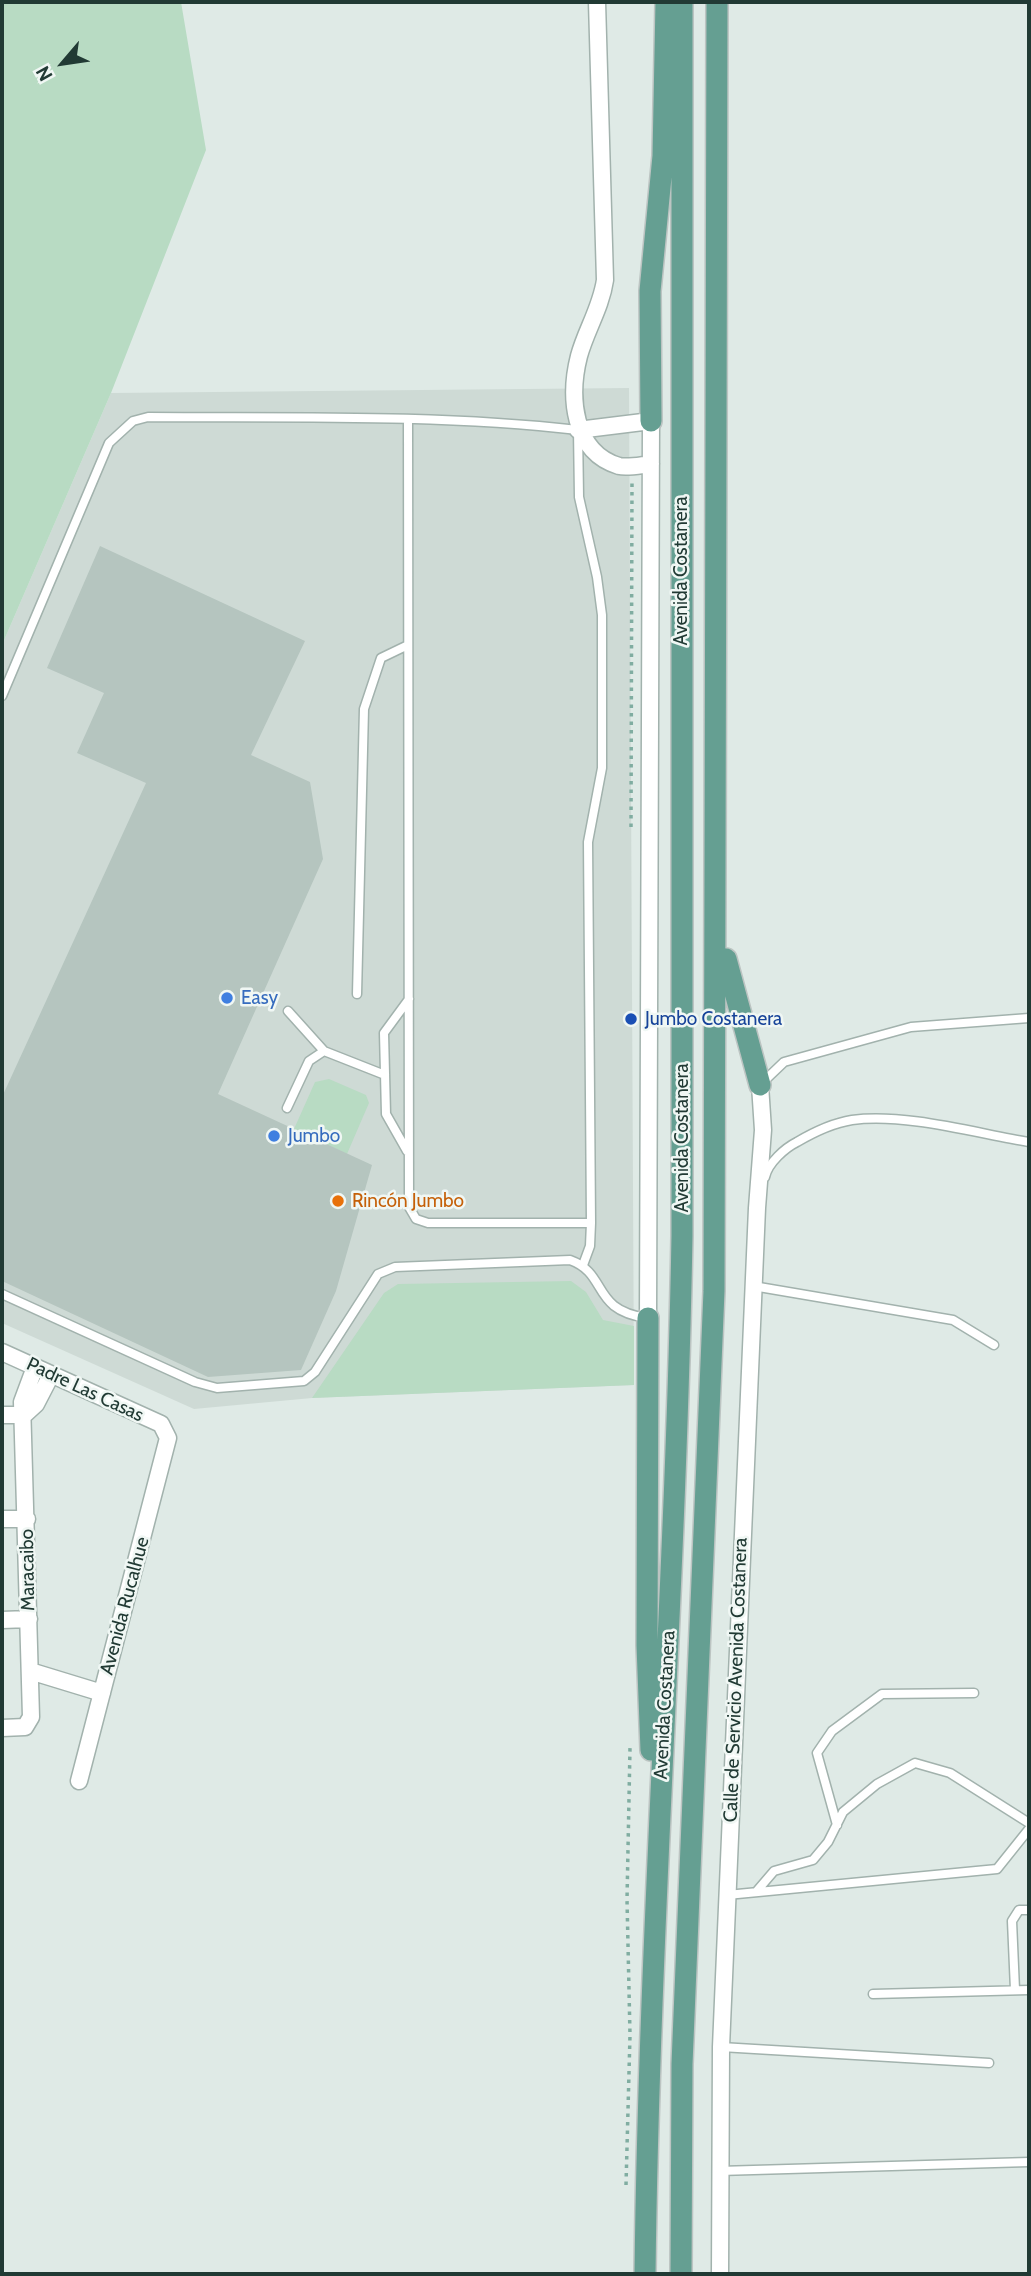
<!DOCTYPE html>
<html>
<head>
<meta charset="utf-8">
<style>
  body { margin:0 }
  #map { position:relative; width:1031px; height:2276px; overflow:hidden; background:#dfeae6; font-family:Cabin,sans-serif }
  canvas { display:block }
  .frame { position:absolute; inset:0; border:4px solid #213a34; pointer-events:none }
  .north { position:absolute; left:28px; top:28px; width:70px; height:70px; -webkit-text-stroke:5px #f0f7f4; paint-order:stroke; rotate:241deg; font-size:19px; font-weight:700; line-height:28px; text-align:center; color:#213a34 }
  .north::after { content:''; display:block; margin:auto; width:24px; height:32px; background:#213a34; clip-path:polygon(50% 0,100% 100%,50% 72%,0 100%) }
</style>
</head>
<body>
<div id="map">
<canvas width="1031" height="2276"></canvas>
<div class="frame"></div>
<div class="north">N</div>
</div>
<script>
const ctx = document.querySelector('canvas').getContext('2d');
ctx.lineJoin = 'round';
function fillPath(path, color) { ctx.fillStyle = color; ctx.fill(path, 'evenodd'); }
function stroke(path, color, width, dash) { ctx.strokeStyle = color; ctx.lineWidth = width; ctx.lineCap = dash ? 'butt' : 'round'; ctx.setLineDash(dash || []); ctx.stroke(path); }
function drawText(font, color, halo, rows, align = 'center') {
  ctx.font = font + ' Cabin,sans-serif'; ctx.lineWidth = 5; ctx.setLineDash([]); ctx.textBaseline = 'middle'; ctx.strokeStyle = halo; ctx.fillStyle = color; for (const [text, x, y, turn = 0] of rows) {
    ctx.save(); ctx.translate(x, y); ctx.rotate((+turn || 0) * Math.PI / 180); ctx.textAlign = isNaN(turn) ? turn : align; if (halo) ctx.strokeText(text, 0, 0); ctx.fillText(text, 0, 0); ctx.restore();
  }
}
fillPath(new Path2D(`
  M 629,388 L 634,1385 L 312,1398 L 194,1409 L 2,1323 L 2,645 L 111,393 Z`), '#cedad5');
fillPath(new Path2D(`
  M 2,2 L 181,2 L 206,150 L 111,393 L 2,645 Z
  M 329,1079 L 366,1095 L 369,1103 L 347,1154 L 294,1129 L 315,1082 Z
  M 571,1281 L 586,1292 L 603,1320 L 634,1326 L 634,1385 L 312,1398 L 384,1293 L 398,1284 Z`), '#b8dbc3');
fillPath(new Path2D(`
  M 100,546 L 305,641 L 251,755 L 310,782 L 323,859 L 218,1094 L 372,1165 L 336,1291 L 301,1370 L 208,1377 L 2,1281 L 2,1097 L 146,783 L 77,753 L 104,693 L 47,668 Z`), '#b5c5bf');
const service = new Path2D(`
  M 408,419 L 409,1207 L 416,1219 L 428,1223 L 591,1223
  M 2,696 L 109,443 L 133,421 L 148,417 C 292,418 436,414 578,430 L 579,497 L 597,577 L 602,615 L 602,768 L 588,842 L 591,1223 L 590,1246 L 583,1265
  M 357,994 L 364,709 L 381,658 L 408,645
  M 288,1011 L 324,1051 L 385,1075
  M 762,1083 L 784,1062 L 911,1027 L 1029,1018
  M 287,1108 L 309,1061 L 324,1051
  M 407,1151 L 386,1114 L 384,1033 L 409,999
  M 765,1177 C 768,1163 785,1148 797,1142 C 814,1132 833,1123 852,1120 C 906,1113 975,1133 1029,1142
  M 753,1286 L 953,1320 L 994,1345
  M 2,1294 L 195,1382 L 217,1388 L 304,1381 L 315,1372 L 378,1274 L 395,1267 L 570,1260 C 609,1274 590,1310 647,1318
  M 837,1825 L 817,1753 L 832,1731 L 882,1694 L 974,1693
  M 756,1892 L 774,1871 L 813,1860 L 828,1842 L 843,1812 L 877,1784 L 915,1763 L 950,1773 L 1029,1823
  M 727,1895 L 997,1869 L 1029,1829
  M 1015,1990 L 1012,1921 L 1019,1910 L 1029,1910
  M 873,1994 L 1029,1990
  M 721,2047 L 989,2063
  M 719,2171 L 1029,2162`);
const minor = new Path2D(`
  M 597,2 L 605,280 C 601,308 586,330 579,356 C 569,395 572,452 619,466 C 628,468 641,465 651,464
  M 578,430 L 651,421 L 648,1318
  M 2,1352 L 161,1424 L 168,1438 L 79,1781
  M 2,1415 L 24,1415
  M 24,1415 L 36,1404 L 51,1375
  M 2,1519 L 27,1519
  M 2,1620 L 29,1619
  M 30,1671 L 102,1693
  M 2,1728 L 25,1727 L 31,1717 L 22,1402 L 35,1367
  M 720,2274 L 721,2047 L 757,1208 L 763,1130 L 760,1085`);
const primary = new Path2D(`
  M 651,421 L 650,291 L 663,156 L 666,2
  M 726,959 L 760,1085
  M 648,1318 L 647,1645 L 651,1750
  M 645,2274 C 649,1928 676,1582 682,1236 L 682,2
  M 681,2274 L 682,2064 L 714,1291 L 717,2`);
stroke(service, '#a2b2ad', 11);
stroke(minor, '#a2b2ad', 19);
stroke(primary, '#bcc4c2', 24);
stroke(new Path2D(`
  M 631,827 L 632,481
  M 626,2185 L 630,2035 L 627,1900 L 630,1748`), '#80ada1', 3.5, [3.5, 5]);
stroke(service, '#fff', 8);
stroke(minor, '#fff', 16);
stroke(primary, '#659f92', 21);
for (const [x, y, r, color] of [
  [227,998,7,"#3f7fe0"],
  [631,1019,7,"#1a4fb4"],
  [274,1136,7,"#3f7fe0"],
  [338,1201,7,"#e8710a"]
]) { const dot = new Path2D(); dot.arc(x, y, r, 0, 2 * Math.PI); ctx.fillStyle = color; ctx.fill(dot); stroke(dot, '#f0f7f4', 2.5); }
drawText('19px', '#213a34', '#f0f7f4', [
  ["Avenida Costanera",681,571,-90],
  ["Avenida Costanera",682,1138,-90],
  ["Padre Las Casas",85,1390,25],
  ["Maracaibo",28,1570,-91],
  ["Avenida Rucalhue",125,1606,-75],
  ["Calle de Servicio Avenida Costanera",736,1680,-88],
  ["Avenida Costanera",665,1705,-87]
]);
drawText('19px', '#366cbe', '#f0f7f4', [
  ["Easy",241,998],
  ["Jumbo",288,1136]
], 'left');
drawText('19px', '#164399', '#f0f7f4', [
  ["Jumbo Costanera",645,1019]
], 'left');
drawText('19px', '#c56008', '#f0f7f4', [
  ["Rincón Jumbo",352,1201]
], 'left');
</script>
</body>
</html>
